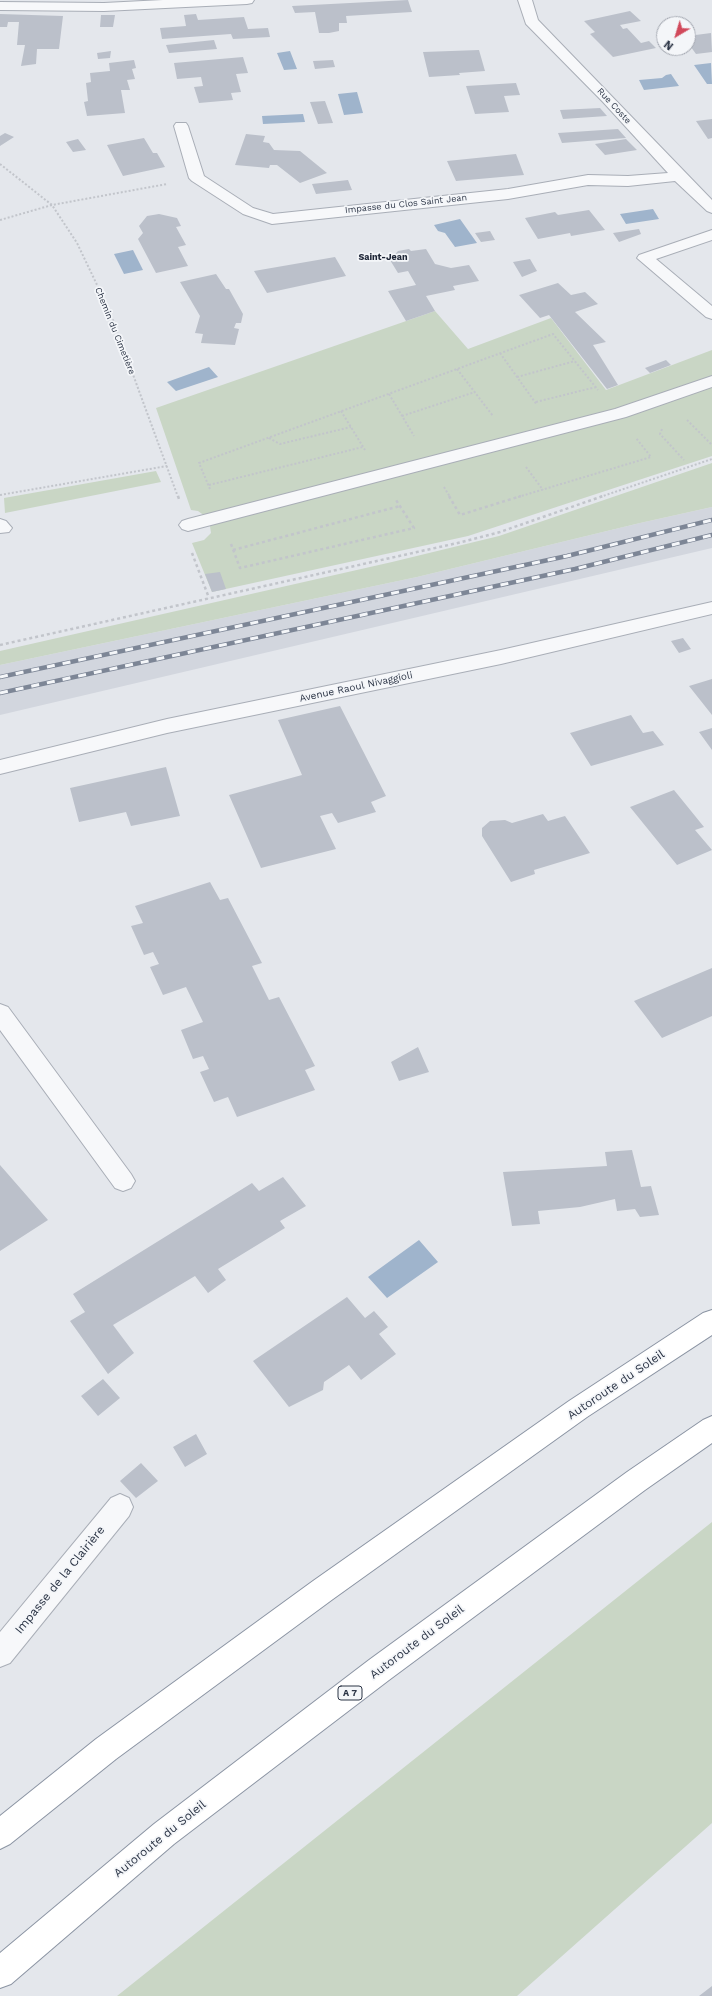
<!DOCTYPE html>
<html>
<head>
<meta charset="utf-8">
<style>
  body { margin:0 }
  #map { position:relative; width:712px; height:1996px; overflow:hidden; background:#e4e7ec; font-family:"Work Sans",sans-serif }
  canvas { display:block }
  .north { position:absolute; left:656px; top:16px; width:40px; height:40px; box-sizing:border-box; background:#f4f6f9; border:1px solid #a4a8b1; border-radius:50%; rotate:218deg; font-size:11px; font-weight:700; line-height:16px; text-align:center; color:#2b3445 }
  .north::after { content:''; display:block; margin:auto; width:14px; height:18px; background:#d1495b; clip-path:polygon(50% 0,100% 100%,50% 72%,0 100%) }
</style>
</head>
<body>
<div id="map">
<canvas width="712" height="1996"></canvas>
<div class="north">N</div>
</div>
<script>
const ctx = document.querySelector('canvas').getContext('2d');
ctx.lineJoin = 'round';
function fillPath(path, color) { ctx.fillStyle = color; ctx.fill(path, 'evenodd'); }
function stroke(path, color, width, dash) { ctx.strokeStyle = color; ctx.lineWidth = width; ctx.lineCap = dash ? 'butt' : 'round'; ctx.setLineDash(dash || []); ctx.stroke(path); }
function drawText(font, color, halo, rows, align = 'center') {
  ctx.font = font + ' "Work Sans",sans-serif'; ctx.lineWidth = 3.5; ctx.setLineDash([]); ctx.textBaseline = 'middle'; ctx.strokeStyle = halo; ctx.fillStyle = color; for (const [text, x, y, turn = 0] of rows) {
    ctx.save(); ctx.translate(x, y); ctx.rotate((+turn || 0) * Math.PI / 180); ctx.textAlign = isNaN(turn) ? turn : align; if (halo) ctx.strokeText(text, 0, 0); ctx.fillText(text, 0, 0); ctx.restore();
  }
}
fillPath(new Path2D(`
  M 712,507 L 712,548 L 0,715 L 0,665 L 417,577 L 640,523 Z`), '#d2d6de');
fillPath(new Path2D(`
  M 435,311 L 468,349 L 551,318 L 606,390 L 712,350 L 712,456 L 468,536 L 212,592 L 192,543 L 204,540 L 211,533 L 209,519 L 198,511 L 191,510 L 156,408 Z
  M 712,463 L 712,507 L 640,523 L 417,577 L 0,665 L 0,651 L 392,562 L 499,536 Z
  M 156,471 L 161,482 L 5,513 L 4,498 Z
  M 712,1522 L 712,1823 L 517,1996 L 117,1996 Z`), '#c9d6c5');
fillPath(new Path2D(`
  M 290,51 L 297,69 L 284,70 L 277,53 Z
  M 711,63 L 712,84 L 707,84 L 694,65 Z
  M 671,74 L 679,86 L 644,90 L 639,80 L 662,78 L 666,75 Z
  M 357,92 L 363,113 L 344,115 L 338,94 Z
  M 303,114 L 305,122 L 263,124 L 262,116 Z
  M 653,209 L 659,219 L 626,224 L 620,214 Z
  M 460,219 L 477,243 L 455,247 L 445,233 L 438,231 L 434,225 Z
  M 133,250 L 143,270 L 124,274 L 114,254 Z
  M 209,367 L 218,377 L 176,391 L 167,382 Z
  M 419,1240 L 438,1262 L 387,1298 L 368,1277 Z`), '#9fb4cc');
fillPath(new Path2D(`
  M 408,0 L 412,12 L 346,16 L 347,23 L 339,23 L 339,31 L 329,33 L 319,33 L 315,12 L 295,13 L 292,6 Z
  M 630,11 L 641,21 L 620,25 L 623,29 L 627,28 L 641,43 L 649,41 L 656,48 L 613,57 L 590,34 L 595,32 L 584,21 Z
  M 0,14 L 63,16 L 59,49 L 37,49 L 36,64 L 21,66 L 25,45 L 17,45 L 19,22 L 8,22 L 7,27 L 0,27 Z
  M 196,14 L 198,20 L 244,17 L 248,29 L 268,28 L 270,37 L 233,39 L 231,34 L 162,39 L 160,28 L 186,26 L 184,15 Z
  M 101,15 L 115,15 L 113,27 L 100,27 Z
  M 711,33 L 712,52 L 696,54 L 688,43 L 688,36 Z
  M 214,40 L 217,49 L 169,53 L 166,45 Z
  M 479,50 L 485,71 L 459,73 L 460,75 L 429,77 L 423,52 Z
  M 111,51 L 110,58 L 98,59 L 97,53 Z
  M 243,57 L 248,73 L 236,74 L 241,92 L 231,93 L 233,100 L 199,103 L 194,87 L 203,86 L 201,77 L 177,79 L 174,63 Z
  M 134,60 L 136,68 L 132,69 L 135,79 L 127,80 L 130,90 L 121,90 L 125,113 L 87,116 L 84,102 L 88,101 L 86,83 L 91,82 L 90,73 L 110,71 L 109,63 Z
  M 333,60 L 335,67 L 315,69 L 313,61 Z
  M 516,83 L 520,95 L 504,96 L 509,112 L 475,114 L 466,86 Z
  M 325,101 L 333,123 L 318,124 L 310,102 Z
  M 600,108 L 607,116 L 563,119 L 560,110 Z
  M 712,119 L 712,138 L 708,139 L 696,121 Z
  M 618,129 L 626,138 L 562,143 L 558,133 Z
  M 5,133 L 14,137 L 0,146 L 0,136 Z
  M 246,134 L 265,136 L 263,142 L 269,143 L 274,150 L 300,151 L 327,173 L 300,183 L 277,165 L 270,165 L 269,168 L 235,165 Z
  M 144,138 L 153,153 L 157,153 L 165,167 L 123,176 L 107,145 Z
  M 78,139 L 86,150 L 73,152 L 66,142 Z
  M 626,139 L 637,150 L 605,155 L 595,144 Z
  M 516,154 L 524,175 L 456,181 L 447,161 Z
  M 348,180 L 352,190 L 316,194 L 312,184 Z
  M 589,210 L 605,230 L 571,236 L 570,233 L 538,239 L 525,218 L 555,212 L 558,215 Z
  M 159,214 L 177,218 L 181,226 L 176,227 L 186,245 L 178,247 L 188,266 L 156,273 L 138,239 L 143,233 L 139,226 L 147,216 Z
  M 639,229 L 641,234 L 619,242 L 613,233 Z
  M 490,231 L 495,240 L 481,242 L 475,233 Z
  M 409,249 L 411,251 L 426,249 L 435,264 L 451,268 L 469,265 L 479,281 L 453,286 L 455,290 L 426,296 L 435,311 L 406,321 L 388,291 L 416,285 L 408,271 L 398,273 L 390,260 L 398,251 Z
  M 335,257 L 346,276 L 267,293 L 254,271 Z
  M 530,259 L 537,271 L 522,277 L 513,262 Z
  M 216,274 L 226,289 L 229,289 L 243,314 L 241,323 L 236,323 L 234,328 L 239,329 L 235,345 L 201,343 L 203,334 L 195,333 L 200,316 L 180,282 Z
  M 558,283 L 571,295 L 585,292 L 598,304 L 575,312 L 606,342 L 593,345 L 618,385 L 607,389 L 549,315 L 540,318 L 519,295 Z
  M 666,360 L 671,365 L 650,373 L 645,368 Z
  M 220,572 L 226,589 L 212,592 L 205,574 Z
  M 683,638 L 691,649 L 679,653 L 671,641 Z
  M 712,679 L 712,715 L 689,686 Z
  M 340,706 L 386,796 L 371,802 L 376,812 L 338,823 L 332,813 L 320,816 L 336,849 L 261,868 L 229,795 L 302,775 L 278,720 Z
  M 631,715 L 643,733 L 653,731 L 664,745 L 591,766 L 570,733 Z
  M 712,728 L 712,750 L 699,732 Z
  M 166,767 L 180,816 L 131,826 L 126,812 L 79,822 L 70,788 Z
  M 674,790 L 704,827 L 695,830 L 712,850 L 677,865 L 630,807 Z
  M 543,814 L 548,821 L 565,816 L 590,853 L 534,870 L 535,874 L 511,882 L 482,836 L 482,828 L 490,821 L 505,820 L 512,823 Z
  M 210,882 L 220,900 L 228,898 L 262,963 L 252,966 L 269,1000 L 279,997 L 315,1066 L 305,1070 L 315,1090 L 237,1117 L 228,1097 L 214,1102 L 200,1072 L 209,1069 L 203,1056 L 193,1059 L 181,1030 L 203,1022 L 186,987 L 163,995 L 150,967 L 159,964 L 153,952 L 144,955 L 131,926 L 143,923 L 135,906 Z
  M 712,968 L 712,1016 L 662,1038 L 634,1001 Z
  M 418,1047 L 429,1072 L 399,1081 L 391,1062 Z
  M 632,1150 L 641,1187 L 651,1186 L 659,1215 L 640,1217 L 635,1209 L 617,1211 L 615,1199 L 580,1207 L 538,1211 L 540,1224 L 512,1226 L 503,1172 L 607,1166 L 605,1152 Z
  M 0,1165 L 48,1220 L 0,1251 Z
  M 283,1177 L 306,1206 L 280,1221 L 285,1228 L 218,1269 L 226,1280 L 208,1293 L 195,1276 L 113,1325 L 134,1353 L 108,1374 L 70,1321 L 85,1312 L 73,1294 L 252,1183 L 259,1191 Z
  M 347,1297 L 365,1318 L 374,1311 L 383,1321 L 388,1327 L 379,1334 L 396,1354 L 361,1380 L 349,1365 L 324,1382 L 323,1390 L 289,1407 L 253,1361 Z
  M 103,1379 L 120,1398 L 98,1416 L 81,1396 Z
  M 196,1434 L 207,1454 L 185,1467 L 173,1447 Z
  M 141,1463 L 158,1481 L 136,1498 L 120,1481 Z
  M 712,1986 L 712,1996 L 699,1996 Z`), '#bbc0ca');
const minor = new Path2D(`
  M 163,0 L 254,0 L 252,3 L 247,4 L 104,11 L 0,10 L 0,2 L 104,3 Z
  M 518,0 L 532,0 L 538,20 L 712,200 L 712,213 L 707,211 L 675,181 L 628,186 L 588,185 L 508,199 L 272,224 L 243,214 L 192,181 L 189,178 L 174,126 L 176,123 L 186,123 L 188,126 L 204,176 L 253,208 L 273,214 L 508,189 L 588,175 L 628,176 L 668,173 L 603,102 L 526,24 Z
  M 712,230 L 712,240 L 656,259 L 712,306 L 712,319 L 706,317 L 637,258 L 639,255 Z
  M 712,376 L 712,387 L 626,417 L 188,531 L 182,529 L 179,525 L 182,521 L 188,519 L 615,409 Z
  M 0,519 L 6,521 L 12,528 L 9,532 L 0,533 Z
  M 712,602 L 712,614 L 501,664 L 167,733 L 0,774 L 0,760 L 167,719 L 501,650 Z
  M 0,1004 L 8,1007 L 131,1174 L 135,1181 L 131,1188 L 123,1191 L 115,1188 L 0,1030 Z
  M 120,1494 L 129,1498 L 133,1507 L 129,1516 L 10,1663 L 0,1667 L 0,1632 L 111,1498 Z`);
const highway = new Path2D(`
  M 712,1310 L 712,1335 L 587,1417 L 333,1599 L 116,1759 L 10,1844 L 0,1849 L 0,1816 L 96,1739 L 313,1581 L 569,1401 L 703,1313 Z
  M 712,1416 L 712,1443 L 645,1490 L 389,1680 L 174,1844 L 11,1984 L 0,1988 L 0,1953 L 154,1824 L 369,1660 L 627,1472 L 703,1420 Z`);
stroke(minor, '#a9aeb7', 2);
stroke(highway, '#8b94a3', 2);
stroke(new Path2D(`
  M 0,164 L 52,205 L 77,243 L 110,312 L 178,497
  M 0,220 L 52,205 L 167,184
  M 500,353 L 537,405
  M 457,369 L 493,416
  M 517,377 L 575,361
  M 389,394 L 414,436
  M 536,402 L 596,387
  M 341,411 L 365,450
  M 402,416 L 475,392
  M 687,420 L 712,445
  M 662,429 L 660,434 L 684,460
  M 269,438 L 280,444 L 351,427
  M 526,467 L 543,490
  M 209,485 L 363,447
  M 444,487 L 450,497
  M 210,489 L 199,463 L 553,334 L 598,390
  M 0,495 L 167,466
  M 518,497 L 651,457 L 636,438
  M 600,497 L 712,459`), '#c2c5cb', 2, [2, 2]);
stroke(new Path2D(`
  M 178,496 L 179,499
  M 449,496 L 460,515 L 521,496
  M 231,544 L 240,568 L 414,528 L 396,500
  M 233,550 L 400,506
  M 192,553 L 209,598
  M 0,645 L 462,542 L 500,532 L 603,496`), '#c2c5cb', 2.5, [3, 3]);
fillPath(minor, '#f7f8fa');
fillPath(highway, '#fff');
const rail = new Path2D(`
  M 0,677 L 567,556 L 712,520
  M 0,693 L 575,569 L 712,535`);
stroke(rail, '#7d8696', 4.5);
stroke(rail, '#f4f6f9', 3, [8]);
drawText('9px', '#2b3445', '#f4f6f9', [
  ["Rue Coste",614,106,47],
  ["Impasse du Clos Saint Jean",406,204,-6],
  ["Chemin du Cimetière",115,331,68]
]);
drawText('bold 9px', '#1d2536', '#f4f6f9', [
  ["Saint-Jean",383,257]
]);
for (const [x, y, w] of [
  [350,1693,24]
]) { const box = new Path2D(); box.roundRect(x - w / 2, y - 7, w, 14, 3); ctx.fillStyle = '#f4f6f9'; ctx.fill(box); stroke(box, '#2b3445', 1); }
drawText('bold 9px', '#2b3445', null, [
  ["A 7",350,1693]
]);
drawText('10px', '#2b3445', '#f4f6f9', [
  ["Avenue Raoul Nivaggioli",356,687,-12]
]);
drawText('12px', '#2b3445', '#f4f6f9', [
  ["Autoroute du Soleil",616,1385,-34],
  ["Impasse de la Clairière",60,1580,-51],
  ["Autoroute du Soleil",417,1642,-37],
  ["Autoroute du Soleil",160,1839,-39]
]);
</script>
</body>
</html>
